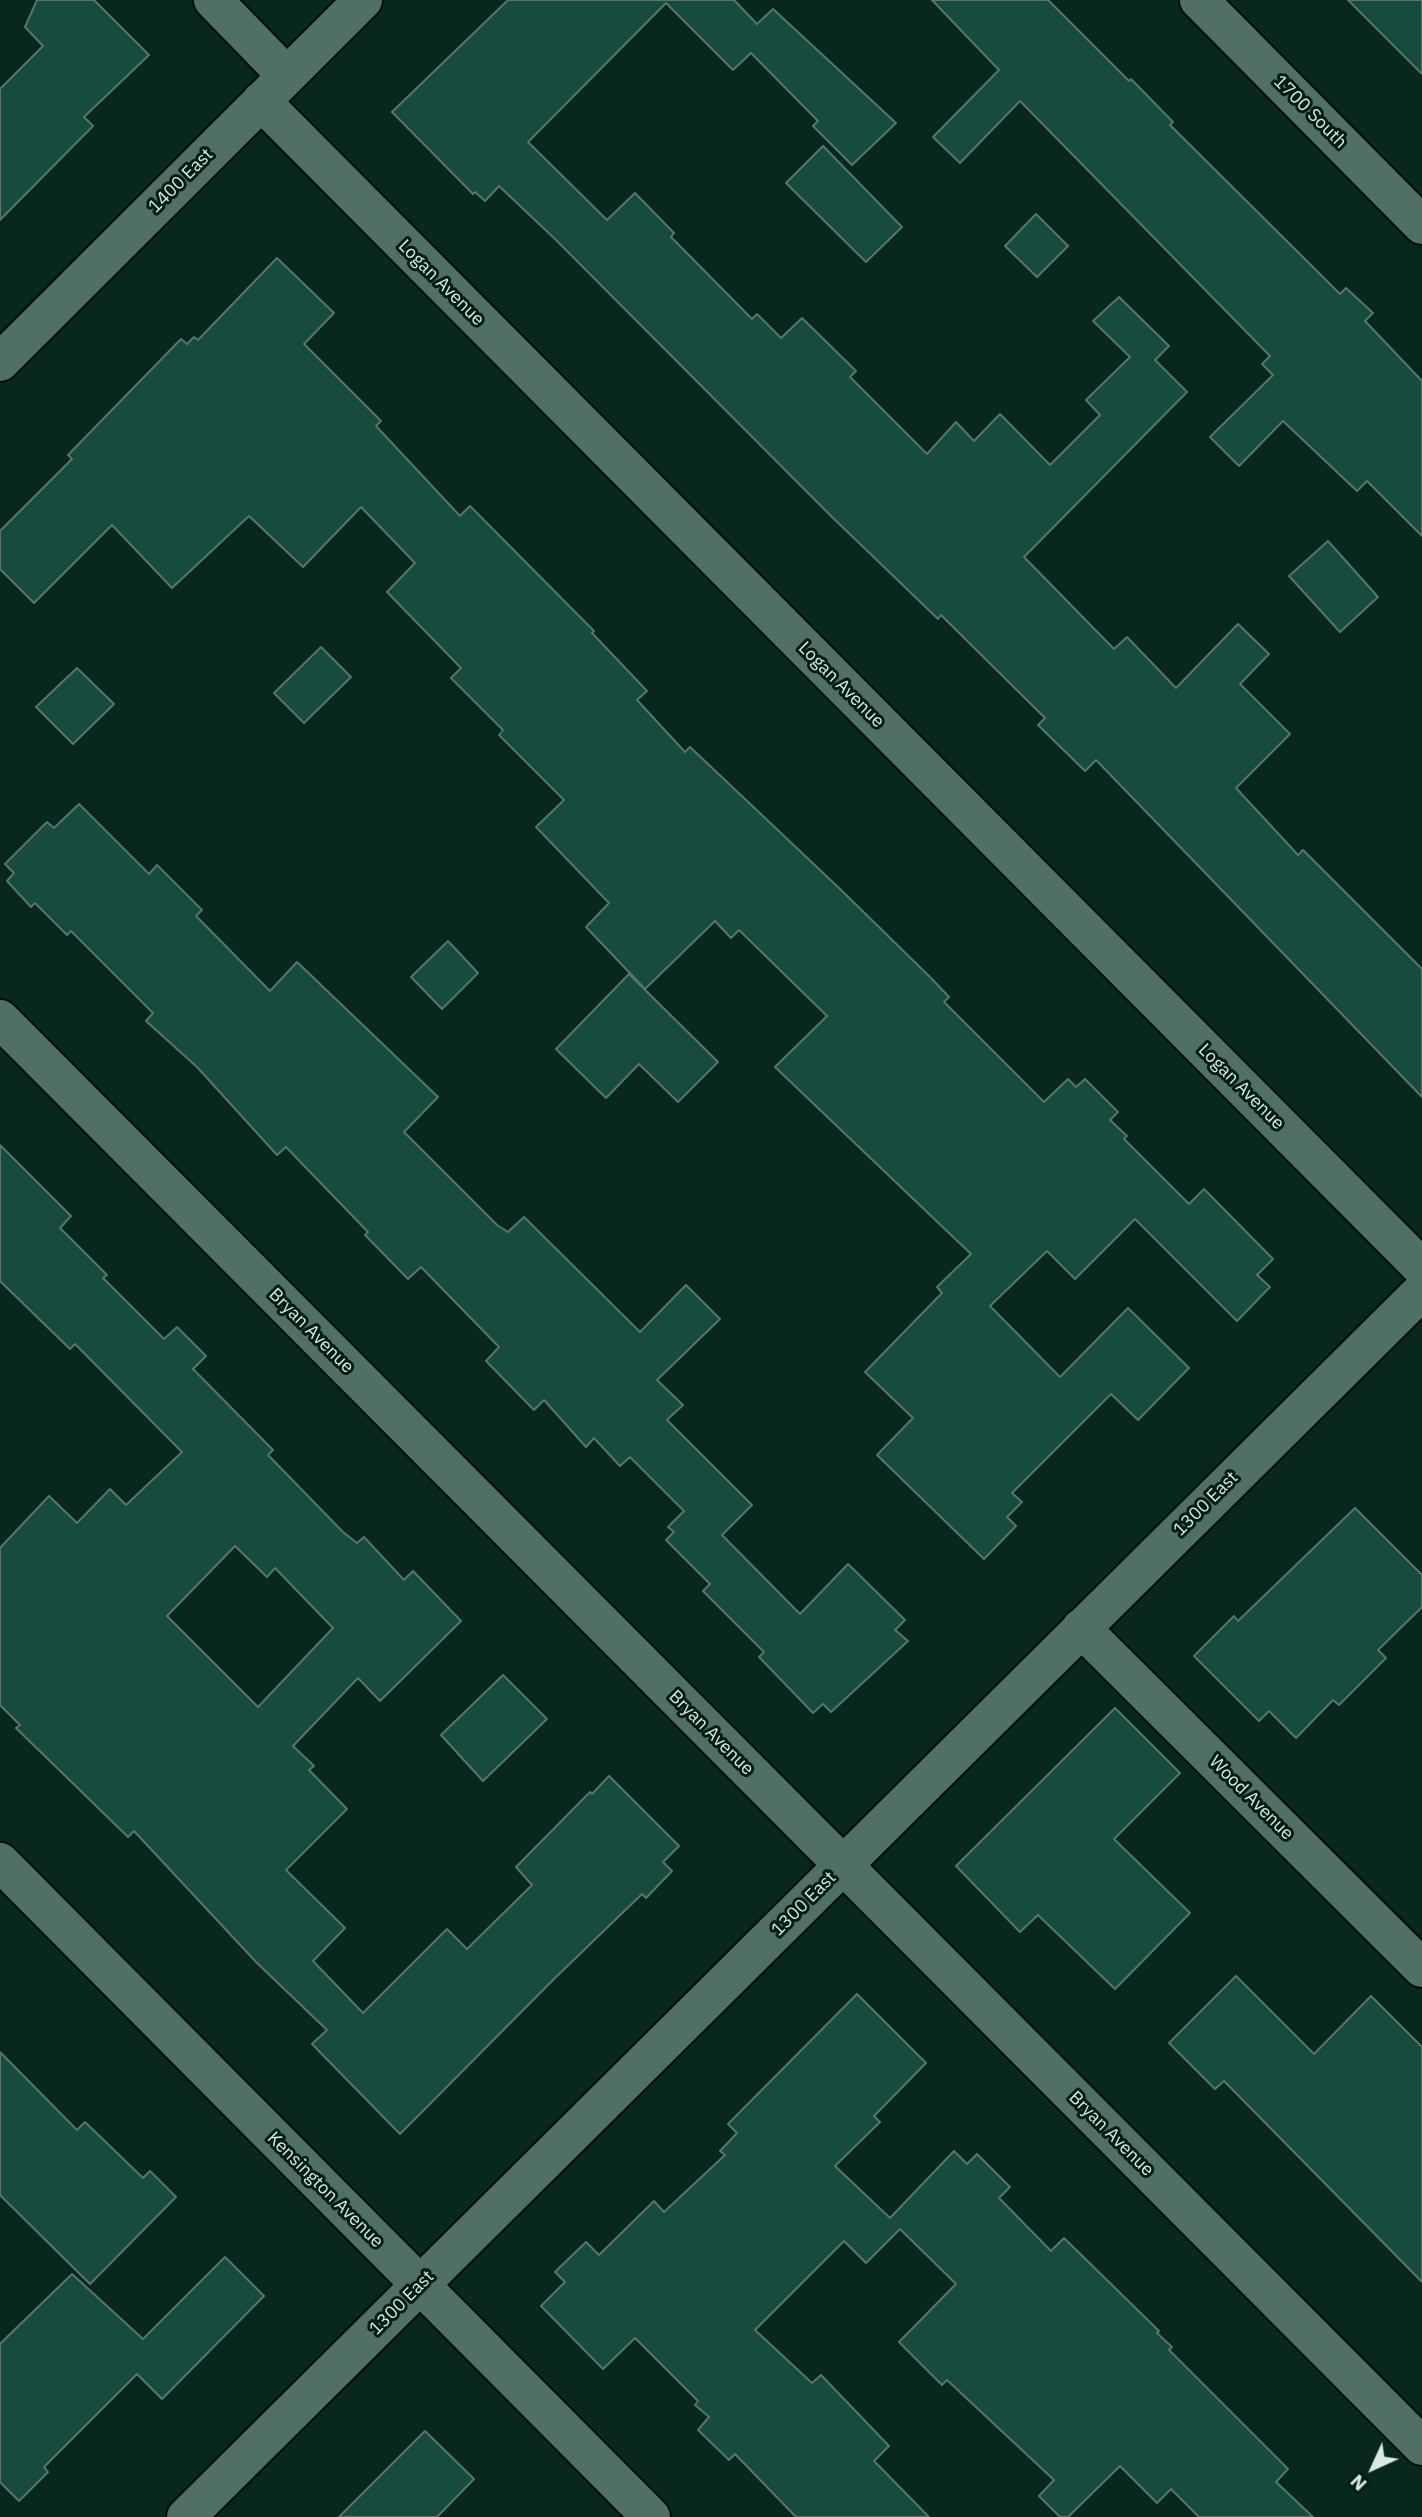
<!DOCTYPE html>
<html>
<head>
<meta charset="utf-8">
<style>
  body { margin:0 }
  #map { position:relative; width:1422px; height:2517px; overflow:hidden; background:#08271f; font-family:"IBM Plex Sans",sans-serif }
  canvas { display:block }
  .north { position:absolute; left:1338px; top:2433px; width:70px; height:70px; -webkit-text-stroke:5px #011d16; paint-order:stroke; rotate:225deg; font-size:19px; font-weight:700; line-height:28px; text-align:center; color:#d9eae4 }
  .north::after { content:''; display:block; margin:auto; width:24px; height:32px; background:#d9eae4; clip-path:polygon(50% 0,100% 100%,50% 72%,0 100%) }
</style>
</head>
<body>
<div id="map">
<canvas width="1422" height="2517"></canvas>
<div class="north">N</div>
</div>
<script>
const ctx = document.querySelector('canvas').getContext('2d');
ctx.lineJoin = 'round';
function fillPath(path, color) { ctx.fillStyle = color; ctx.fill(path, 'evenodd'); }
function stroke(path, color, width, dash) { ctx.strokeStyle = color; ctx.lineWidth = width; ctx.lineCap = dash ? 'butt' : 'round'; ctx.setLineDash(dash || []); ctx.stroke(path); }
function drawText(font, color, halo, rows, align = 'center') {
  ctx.font = font + ' "IBM Plex Sans",sans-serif'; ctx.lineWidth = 6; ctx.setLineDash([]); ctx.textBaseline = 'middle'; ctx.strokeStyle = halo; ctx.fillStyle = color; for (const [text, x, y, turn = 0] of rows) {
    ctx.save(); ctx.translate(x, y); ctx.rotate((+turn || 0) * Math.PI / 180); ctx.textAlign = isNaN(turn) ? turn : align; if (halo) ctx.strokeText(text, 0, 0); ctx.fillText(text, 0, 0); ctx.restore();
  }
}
const building = new Path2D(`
  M 37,0 L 94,0 L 149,55 L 84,117 L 93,126 L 0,220 L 0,89 L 43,46 L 25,27 Z
  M 508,0 L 734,0 L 757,24 L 773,9 L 896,123 L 852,165 L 813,126 L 818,121 L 751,53 L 733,70 L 666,3 L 528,142 L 607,220 L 635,193 L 674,233 L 671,237 L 752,319 L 757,314 L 781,338 L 802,318 L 856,371 L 850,377 L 927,454 L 956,422 L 974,441 L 1000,414 L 1050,465 L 1100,415 L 1086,400 L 1130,357 L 1093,321 L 1119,297 L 1169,346 L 1155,360 L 1187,392 L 1024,557 L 1114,649 L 1127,637 L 1176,688 L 1238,624 L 1269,654 L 1240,684 L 1290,734 L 1236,788 L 1298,855 L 1303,850 L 1422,969 L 1422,1097 L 1096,760 L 1085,771 L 1038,725 L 1045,718 L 941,615 L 938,619 L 831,516 L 555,239 L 499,186 L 485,201 L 475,192 L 473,194 L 392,112 Z
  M 932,0 L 1048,0 L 1129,81 L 1131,79 L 1173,122 L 1170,125 L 1340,294 L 1346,288 L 1373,313 L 1365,321 L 1422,381 L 1422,536 L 1367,481 L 1357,491 L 1283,421 L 1239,466 L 1210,437 L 1273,375 L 1262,364 L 1270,356 L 1020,101 L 960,163 L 933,137 L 999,70 Z
  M 1348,0 L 1422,0 L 1422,74 Z
  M 823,146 L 902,227 L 866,262 L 786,183 Z
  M 1036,214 L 1068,246 L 1037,277 L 1005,246 Z
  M 277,258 L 334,313 L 304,344 L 381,421 L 376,426 L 460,516 L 470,506 L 594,631 L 592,633 L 647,691 L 637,700 L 685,752 L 690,747 L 839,888 L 931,978 L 949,997 L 944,1002 L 1044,1102 L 1068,1079 L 1076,1087 L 1085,1079 L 1118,1112 L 1110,1120 L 1127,1136 L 1124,1139 L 1189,1204 L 1204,1189 L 1273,1259 L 1257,1275 L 1270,1287 L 1237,1321 L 1135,1219 L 1075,1279 L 1047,1251 L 990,1306 L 1060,1377 L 1128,1308 L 1189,1368 L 1138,1420 L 1111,1394 L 1012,1493 L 1022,1502 L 1007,1517 L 1016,1526 L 984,1559 L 877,1455 L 913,1418 L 865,1372 L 942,1293 L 937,1287 L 971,1254 L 775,1067 L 827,1016 L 739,930 L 731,938 L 715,921 L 645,989 L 586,927 L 609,903 L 536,827 L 564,800 L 499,735 L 503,730 L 451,678 L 461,668 L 387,592 L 415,563 L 361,507 L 303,567 L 249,516 L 172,588 L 112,525 L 34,603 L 0,569 L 0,531 L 72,459 L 68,455 L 181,339 L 187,344 L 194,337 L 198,340 Z
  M 1328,541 L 1378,597 L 1340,632 L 1289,576 Z
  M 321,647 L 351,677 L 304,723 L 274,693 Z
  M 77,668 L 114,704 L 73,744 L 36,707 Z
  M 79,804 L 149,874 L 157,865 L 202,910 L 196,916 L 270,991 L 297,962 L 438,1097 L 404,1132 L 497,1225 L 508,1232 L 524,1217 L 640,1332 L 686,1285 L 720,1319 L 657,1380 L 683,1405 L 667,1420 L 752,1505 L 722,1535 L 800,1614 L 848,1564 L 905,1620 L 895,1630 L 908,1641 L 831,1712 L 823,1704 L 813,1713 L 759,1657 L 764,1652 L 703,1591 L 710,1584 L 666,1540 L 674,1532 L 668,1527 L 684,1511 L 630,1457 L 620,1466 L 594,1438 L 586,1447 L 544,1400 L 534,1410 L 486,1361 L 499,1347 L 421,1267 L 408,1279 L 365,1235 L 368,1232 L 286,1147 L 277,1155 L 197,1067 L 146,1021 L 153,1013 L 71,931 L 67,935 L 35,903 L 31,907 L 7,881 L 14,873 L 5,864 L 47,822 L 54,828 Z
  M 448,941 L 478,973 L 442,1009 L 411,977 Z
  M 629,974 L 718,1062 L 678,1102 L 639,1064 L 606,1098 L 556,1049 Z
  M 0,1145 L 71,1216 L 60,1228 L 107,1275 L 103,1278 L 164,1339 L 177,1327 L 206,1356 L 193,1369 L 273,1450 L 268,1455 L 343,1532 L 357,1543 L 364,1537 L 404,1580 L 413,1571 L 461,1621 L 380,1701 L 358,1678 L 293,1746 L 314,1766 L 309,1770 L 347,1809 L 286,1870 L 345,1928 L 313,1961 L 363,2013 L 447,1929 L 467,1949 L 532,1885 L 516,1867 L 590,1792 L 592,1794 L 609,1776 L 679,1846 L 663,1862 L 672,1871 L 646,1898 L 642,1894 L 555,1978 L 400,2134 L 312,2044 L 327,2030 L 256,1962 L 134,1831 L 128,1837 L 16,1728 L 20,1725 L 0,1705 L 0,1548 L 49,1496 L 77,1523 L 110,1489 L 126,1505 L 182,1452 L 75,1344 L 70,1349 L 0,1281 ZM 235,1546 L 267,1577 L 275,1568 L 333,1628 L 258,1707 L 167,1616 Z
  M 1355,1508 L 1422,1575 L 1422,1607 L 1378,1650 L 1386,1658 L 1339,1705 L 1333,1700 L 1296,1738 L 1269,1711 L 1259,1721 L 1194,1656 L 1234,1616 L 1238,1621 Z
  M 503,1675 L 547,1719 L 483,1781 L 441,1735 Z
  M 1115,1708 L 1180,1773 L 1114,1839 L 1190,1913 L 1115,1989 L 1038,1915 L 1020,1932 L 956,1866 Z
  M 1236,1976 L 1314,2054 L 1371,1996 L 1422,2047 L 1422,2282 L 1224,2081 L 1215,2089 L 1169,2043 Z
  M 857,1994 L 926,2063 L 874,2116 L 880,2122 L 835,2166 L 890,2218 L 954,2151 L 967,2164 L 977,2154 L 1010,2187 L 999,2198 L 1051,2251 L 1064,2238 L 1159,2331 L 1157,2333 L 1172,2347 L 1169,2350 L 1288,2469 L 1276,2482 L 1313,2517 L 1199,2517 L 1171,2489 L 1157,2503 L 1120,2466 L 1068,2517 L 1060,2517 L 1039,2496 L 1054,2480 L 947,2380 L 942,2385 L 899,2342 L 956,2284 L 900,2229 L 866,2263 L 844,2241 L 755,2330 L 812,2383 L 821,2375 L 889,2446 L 874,2461 L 929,2517 L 796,2517 L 735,2454 L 729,2460 L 698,2430 L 709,2417 L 695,2405 L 698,2401 L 635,2338 L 603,2369 L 541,2306 L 565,2282 L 555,2272 L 586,2242 L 599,2255 L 654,2201 L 664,2212 L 725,2155 L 720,2151 L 737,2133 L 728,2124 Z
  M 0,2052 L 77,2130 L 85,2122 L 143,2178 L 150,2171 L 176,2197 L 90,2284 L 0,2195 Z
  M 225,2257 L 264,2296 L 162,2399 L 137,2374 L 44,2467 L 48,2472 L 19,2501 L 0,2482 L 0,2344 L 72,2274 L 143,2339 Z
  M 425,2431 L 474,2479 L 437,2517 L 339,2517 Z`);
fillPath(building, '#164b3d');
stroke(building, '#56756b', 2);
const minor = new Path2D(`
  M 213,0 L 287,76
  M 261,101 L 1422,1268
  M 0,362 L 363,0
  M 0,1019 L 1422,2446
  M 1081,1628 L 1422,1968
  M 0,1862 L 651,2517`);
const tertiary = new Path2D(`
  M 1199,0 L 1422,225`);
const secondary = new Path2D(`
  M 186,2517 L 1422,1291`);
stroke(minor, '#000e09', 42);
stroke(tertiary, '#000e09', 42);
stroke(secondary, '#000e09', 42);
stroke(minor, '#506f65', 38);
stroke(tertiary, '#506f65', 38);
stroke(secondary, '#506f65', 38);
drawText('18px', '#d9eae4', '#011d16', [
  ["1700 South",1310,112,45],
  ["1400 East",181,181,-45],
  ["Logan Avenue",441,283,45],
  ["Logan Avenue",841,685,45],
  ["Logan Avenue",1241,1087,45],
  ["Bryan Avenue",311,1331,45],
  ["1300 East",1206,1504,-45],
  ["Bryan Avenue",711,1733,45],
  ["Wood Avenue",1251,1798,45],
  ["1300 East",804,1904,-45],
  ["Bryan Avenue",1111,2134,45],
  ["Kensington Avenue",325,2190,45],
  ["1300 East",402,2303,-45]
]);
</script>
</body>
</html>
